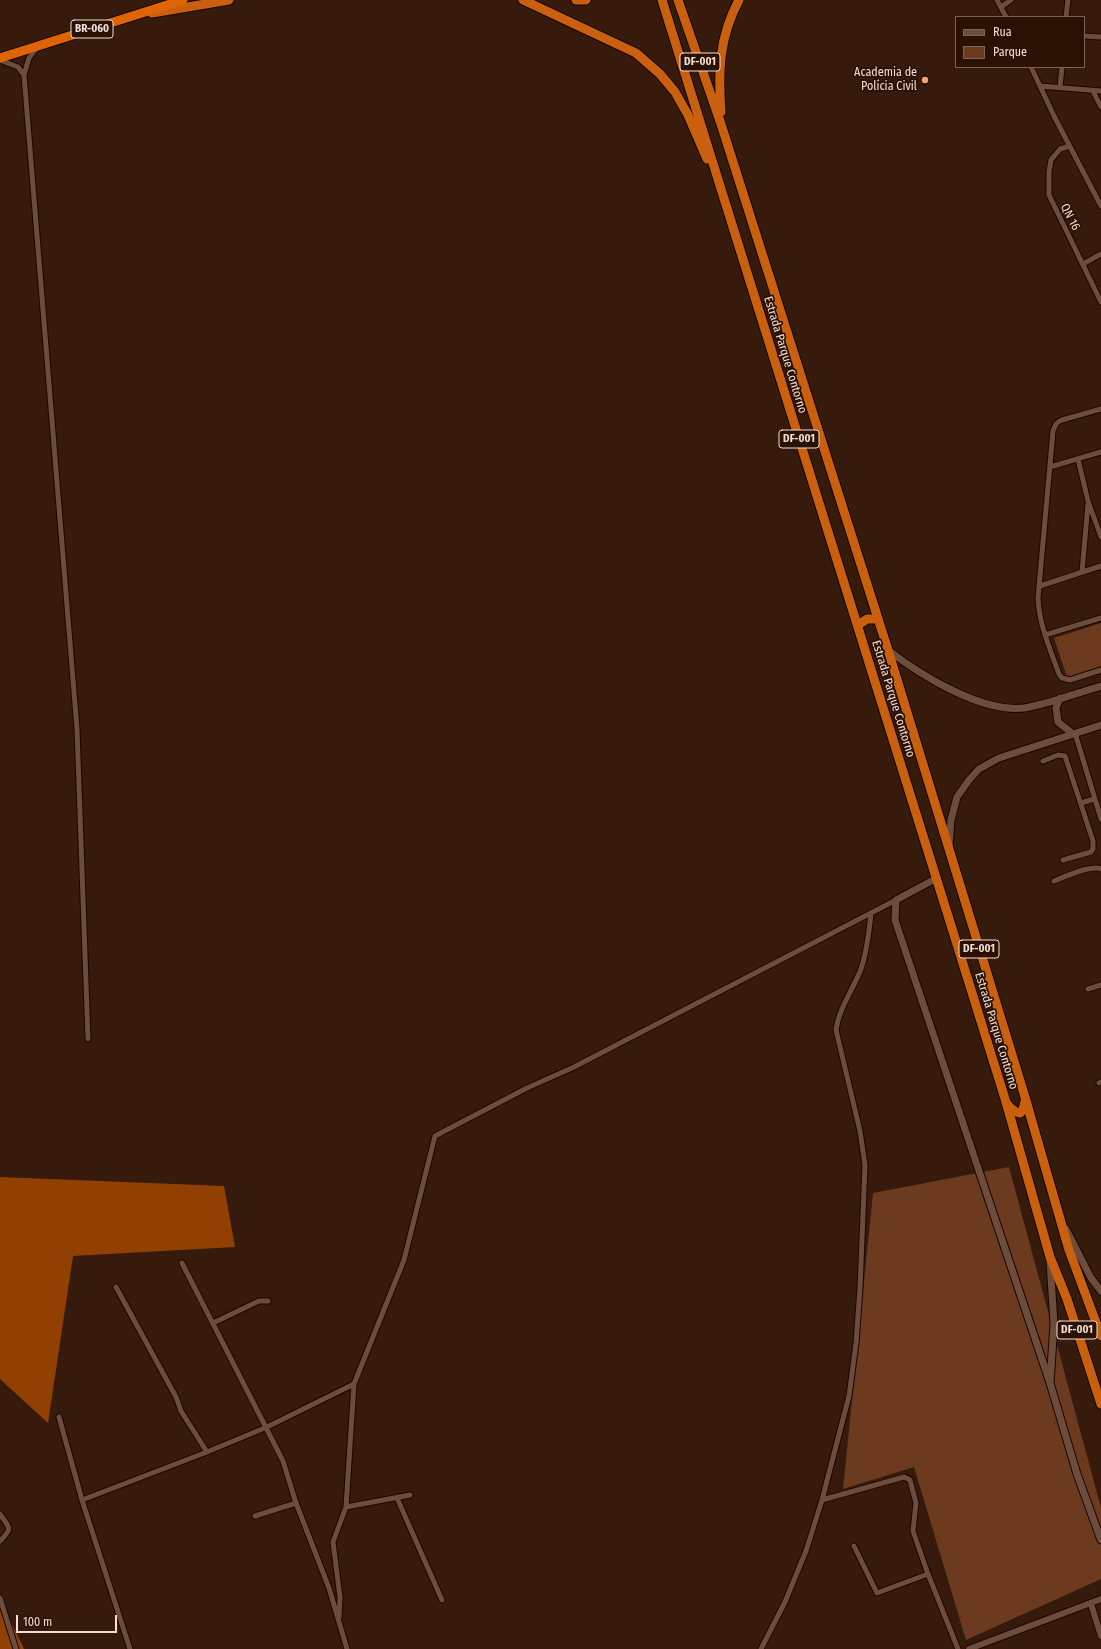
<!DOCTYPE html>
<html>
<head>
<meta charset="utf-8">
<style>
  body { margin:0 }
  #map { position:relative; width:1101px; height:1649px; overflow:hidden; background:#361b0c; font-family:"Fira Sans Condensed",sans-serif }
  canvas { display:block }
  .legend { position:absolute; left:955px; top:16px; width:130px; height:52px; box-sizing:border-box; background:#2b1103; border:1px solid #7a6357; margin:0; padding:5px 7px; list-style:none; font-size:12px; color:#f1ded5 }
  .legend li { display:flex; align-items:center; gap:8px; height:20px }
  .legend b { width:20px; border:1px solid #7a6357 }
  .scale { position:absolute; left:16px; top:1615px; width:101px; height:18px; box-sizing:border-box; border:2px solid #f1ded5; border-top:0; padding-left:5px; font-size:12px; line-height:14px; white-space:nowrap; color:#f1ded5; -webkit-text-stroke:3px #2b1103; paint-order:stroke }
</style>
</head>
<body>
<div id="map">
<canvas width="1101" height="1649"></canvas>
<ul class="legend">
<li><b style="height:5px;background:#6c4d3c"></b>Rua</li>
<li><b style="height:11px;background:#6b3a1f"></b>Parque</li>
</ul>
<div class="scale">100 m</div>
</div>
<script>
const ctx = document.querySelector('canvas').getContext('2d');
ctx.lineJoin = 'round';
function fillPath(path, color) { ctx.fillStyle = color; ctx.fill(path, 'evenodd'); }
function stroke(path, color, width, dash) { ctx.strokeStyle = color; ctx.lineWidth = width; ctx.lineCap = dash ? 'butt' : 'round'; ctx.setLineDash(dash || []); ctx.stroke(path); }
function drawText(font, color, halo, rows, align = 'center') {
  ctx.font = font + ' "Fira Sans Condensed",sans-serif'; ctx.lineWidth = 3.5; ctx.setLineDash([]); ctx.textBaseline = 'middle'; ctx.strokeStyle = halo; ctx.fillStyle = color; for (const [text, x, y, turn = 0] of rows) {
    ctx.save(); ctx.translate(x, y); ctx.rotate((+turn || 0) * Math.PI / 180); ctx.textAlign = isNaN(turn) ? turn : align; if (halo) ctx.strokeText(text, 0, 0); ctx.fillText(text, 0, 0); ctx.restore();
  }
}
fillPath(new Path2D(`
  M 1101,623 L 1101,666 L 1067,677 L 1054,638 Z
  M 1009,1167 L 1101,1508 L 1101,1579 L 966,1640 L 914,1467 L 843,1489 L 873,1193 Z`), '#6b3a1f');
fillPath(new Path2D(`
  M 0,1177 L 224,1186 L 235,1247 L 73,1256 L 48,1423 L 0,1379 Z
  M 0,1599 L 24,1649 L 0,1649 Z`), '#924001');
const minor = new Path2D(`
  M 997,0 L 1006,17
  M 1001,7 L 1011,0
  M 1066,17 L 1068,0
  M 1084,36 L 1101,37
  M 37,47 L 29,58 L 24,75 L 77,729 L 88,1039
  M 0,60 L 18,67 L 24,75
  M 1031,67 L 1040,86
  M 1060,87 L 1062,67
  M 1093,91 L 1101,107
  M 1101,91 L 1040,86 L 1054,116 L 1101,206
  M 1070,146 L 1060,149 L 1051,160 L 1049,172 L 1049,195 L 1101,302
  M 1083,264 L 1101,254
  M 1101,409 L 1062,420 C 1056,422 1055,426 1053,431 L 1038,598 C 1039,624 1050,649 1059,674 L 1062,678 L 1070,680 L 1101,670
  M 1078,459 L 1088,501 L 1101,537
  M 1050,467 L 1101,452
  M 1082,572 L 1088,504
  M 1040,586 L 1101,566
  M 1045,635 L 1101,618
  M 1075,733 L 1101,819
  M 1043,761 L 1058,755 L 1065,756 L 1093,841 L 1093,849 L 1091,852 L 1063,860
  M 1081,803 L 1094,799
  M 1054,881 C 1064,877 1092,864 1101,869
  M 1088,989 L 1101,985
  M 1099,1083 L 1101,1082
  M 182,1263 L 283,1461 L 296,1503 L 329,1588 L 347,1649
  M 116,1287 L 176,1397 L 181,1411 L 207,1452
  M 213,1323 L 259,1301 L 268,1301
  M 59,1417 L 82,1500 L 130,1649
  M 397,1498 L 442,1600
  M 82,1500 L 207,1452 L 267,1427 L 354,1384
  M 822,1500 L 904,1477 L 910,1480 L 916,1503 L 913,1531 L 928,1574 L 958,1649
  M 346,1507 L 410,1495
  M 0,1514 C 10,1529 13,1528 0,1541
  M 255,1516 L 296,1503
  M 854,1546 L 877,1593 L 928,1574
  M 0,1598 L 16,1649
  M 339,1618 L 340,1597 L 333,1542 L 346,1507 L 354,1384 L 404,1260 L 435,1136 L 527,1088 L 574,1067 L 896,900
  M 761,1649 L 785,1602 L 806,1551 L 822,1500 L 849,1396 L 856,1343 L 860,1288 L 865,1165 L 860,1131 L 836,1030 C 839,1008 853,990 861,969 C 867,952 869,932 871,914`);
const tertiary = new Path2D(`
  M 1091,1604 L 1101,1636
  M 969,1649 L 1101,1599`);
const secondary = new Path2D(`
  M 888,650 C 920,675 982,713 1024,708 C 1050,704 1076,693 1101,686
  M 1060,698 L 1056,708 L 1058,722 L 1073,734
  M 949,846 L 951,820 L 957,797 L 969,780 L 979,769 L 999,758 L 1101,725
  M 937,878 L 896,900 L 895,920 L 1050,1383
  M 1066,1229 L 1091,1278 L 1101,1291
  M 1050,1261 L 1054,1324 L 1050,1383 L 1077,1474 L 1101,1540`);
const trunk = new Path2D(`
  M 523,0 L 636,53 L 660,74 L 675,92 L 688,115 L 707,159
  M 576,0 L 586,0
  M 662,0 L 950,922 L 1006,1102 L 1050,1257 L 1067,1299 L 1101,1404
  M 678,0 L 721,124 L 888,650 L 1025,1097 L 1069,1250 L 1101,1336
  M 152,13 L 229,0
  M 721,112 C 718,72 719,37 739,0
  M 858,625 L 867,619 L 877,619
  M 1006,1103 C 1011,1108 1013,1112 1020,1113 L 1023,1110 L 1025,1101`);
const motorway = new Path2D(`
  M 0,58 L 183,0`);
stroke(minor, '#1c0400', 7);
stroke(tertiary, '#1c0400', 8);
stroke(secondary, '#1c0400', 9);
stroke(trunk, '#1c0400', 11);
stroke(motorway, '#1c0400', 11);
stroke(minor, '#6c4d3c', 5);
stroke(tertiary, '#6c4d3c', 6);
stroke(secondary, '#6c4d3c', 7);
stroke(trunk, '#c8600f', 9);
stroke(motorway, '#df6504', 9);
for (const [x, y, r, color] of [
  [925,80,4,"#f0a279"]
]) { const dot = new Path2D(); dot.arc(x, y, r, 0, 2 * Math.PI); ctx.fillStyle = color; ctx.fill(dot); stroke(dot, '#2b1103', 1.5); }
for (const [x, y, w] of [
  [92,29,42],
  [700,62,40],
  [799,439,40],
  [979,949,40],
  [1077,1330,40]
]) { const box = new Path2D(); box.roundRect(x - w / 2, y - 9, w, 18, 3); ctx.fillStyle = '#2b1103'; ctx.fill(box); stroke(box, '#f1ded5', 1); }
drawText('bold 11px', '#f1ded5', null, [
  ["BR-060",92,29],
  ["DF-001",700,62],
  ["DF-001",799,439],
  ["DF-001",979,949],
  ["DF-001",1077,1330]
]);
drawText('12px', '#f1ded5', '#2b1103', [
  ["Academia de",917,73],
  ["Polícia Civil",917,87]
], 'right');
drawText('12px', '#f1ded5', '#2b1103', [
  ["QN 16",1070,217,63],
  ["Estrada Parque Contorno",785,355,73],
  ["Estrada Parque Contorno",893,699,73],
  ["Estrada Parque Contorno",996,1031,73]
]);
</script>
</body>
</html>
